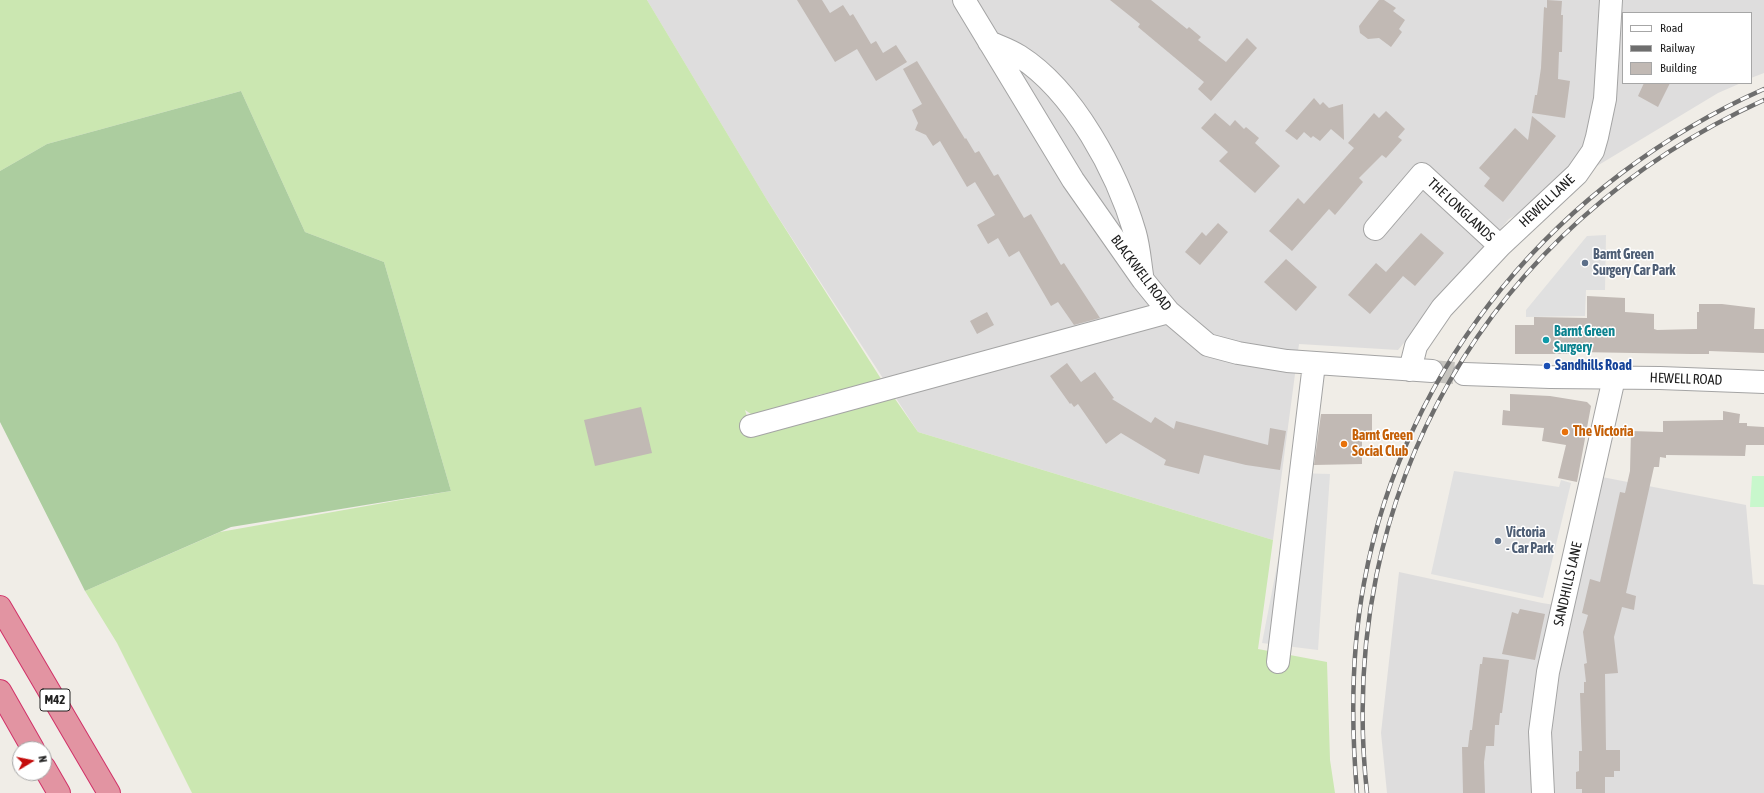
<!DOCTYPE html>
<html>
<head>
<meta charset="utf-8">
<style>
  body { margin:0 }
  #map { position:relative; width:1764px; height:793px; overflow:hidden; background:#f0ede7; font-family:"Asap Condensed",sans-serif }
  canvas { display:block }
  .legend { position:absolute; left:1622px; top:12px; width:130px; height:72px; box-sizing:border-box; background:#fff; border:1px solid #a6a6a6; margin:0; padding:5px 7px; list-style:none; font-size:12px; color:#202020 }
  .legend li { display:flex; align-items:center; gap:8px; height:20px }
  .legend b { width:20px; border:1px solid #a6a6a6 }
  .north { position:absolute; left:12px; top:741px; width:40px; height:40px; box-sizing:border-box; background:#fff; border:1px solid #a6a6a6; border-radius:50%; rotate:80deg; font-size:11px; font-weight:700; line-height:16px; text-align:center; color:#202020 }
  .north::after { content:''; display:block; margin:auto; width:14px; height:18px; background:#c40d0c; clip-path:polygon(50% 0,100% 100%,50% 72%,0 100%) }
</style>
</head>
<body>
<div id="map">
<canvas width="1764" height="793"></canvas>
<ul class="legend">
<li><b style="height:5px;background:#fff"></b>Road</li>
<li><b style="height:5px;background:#6e6e6e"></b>Railway</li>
<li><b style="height:11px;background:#c1b9b4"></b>Building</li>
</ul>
<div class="north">N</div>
</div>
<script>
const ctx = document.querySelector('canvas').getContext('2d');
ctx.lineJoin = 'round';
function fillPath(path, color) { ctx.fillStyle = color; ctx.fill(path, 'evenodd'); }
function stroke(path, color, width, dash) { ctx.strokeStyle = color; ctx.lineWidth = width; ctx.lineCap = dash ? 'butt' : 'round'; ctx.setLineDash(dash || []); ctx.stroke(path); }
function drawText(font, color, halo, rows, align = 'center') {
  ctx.font = font + ' "Asap Condensed",sans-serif'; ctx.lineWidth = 3; ctx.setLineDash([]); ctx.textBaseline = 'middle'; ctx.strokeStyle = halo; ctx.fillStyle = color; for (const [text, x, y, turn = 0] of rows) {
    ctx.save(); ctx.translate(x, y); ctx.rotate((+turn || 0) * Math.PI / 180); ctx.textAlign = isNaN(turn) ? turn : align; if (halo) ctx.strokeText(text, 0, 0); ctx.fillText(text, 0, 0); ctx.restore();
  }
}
fillPath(new Path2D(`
  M 647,0 L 1764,0 L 1764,73 L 1751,78 L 1751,13 L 1623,13 L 1623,83 L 1741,83 L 1718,93 L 1509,219 L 1398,350 L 1299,344 L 1273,540 L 918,432 L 767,200 Z
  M 1602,477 L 1746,505 L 1753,584 L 1764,585 L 1764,793 L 1387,793 L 1381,733 L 1399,572 L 1542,603 L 1574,608 Z`), '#dedddd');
fillPath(new Path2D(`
  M 0,0 L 647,0 L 767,200 L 883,382 L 818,395 L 760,420 L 745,410 L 750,426 L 893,396 L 918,432 L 1273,540 L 1258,649 L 1327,662 L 1330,760 L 1335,793 L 192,793 L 117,643 L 85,591 L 220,532 L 451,491 L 384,262 L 305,232 L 241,91 L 47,144 L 0,171 Z`), '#cbe7b1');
fillPath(new Path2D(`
  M 241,91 L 305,232 L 384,262 L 451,491 L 231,527 L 85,591 L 0,422 L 0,171 L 47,144 Z`), '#accd9f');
fillPath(new Path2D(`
  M 1752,476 L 1764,476 L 1764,507 L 1750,507 Z`), '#c8f7cc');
fillPath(new Path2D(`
  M 1606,235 L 1605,290 L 1586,290 L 1585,316 L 1526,317 L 1526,310 L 1587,236 Z
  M 1454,471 L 1559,487 L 1561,480 L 1571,483 L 1543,598 L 1431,574 Z
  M 1295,473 L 1330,474 L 1318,650 L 1262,643 Z`), '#e0e0e0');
fillPath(new Path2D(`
  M 797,0 L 822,0 L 830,13 L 843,5 L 850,16 L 853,14 L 871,44 L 876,41 L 883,53 L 896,45 L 907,62 L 876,81 L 857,49 L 835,62 Z
  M 1110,0 L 1151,0 L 1187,29 L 1189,27 L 1201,37 L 1198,40 L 1226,62 L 1247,38 L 1257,48 L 1211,101 L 1198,89 L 1204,82 L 1138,27 L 1140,24 Z
  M 1379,0 L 1384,0 L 1396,8 L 1393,11 L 1405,20 L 1399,29 L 1402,32 L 1391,47 L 1379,38 L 1368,39 L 1360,33 L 1359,26 Z
  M 1547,0 L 1562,1 L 1561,15 L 1563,15 L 1562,52 L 1559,52 L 1558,79 L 1570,81 L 1565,118 L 1532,113 L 1535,95 L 1537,95 L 1541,68 L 1544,7 L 1547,8 Z
  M 917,61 L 965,139 L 966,138 L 975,153 L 979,151 L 994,176 L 998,174 L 1024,218 L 1031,214 L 1061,265 L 1064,263 L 1100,318 L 1074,325 L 1058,302 L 1051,306 L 1019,251 L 1009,257 L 998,238 L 988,244 L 977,225 L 995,215 L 975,182 L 967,187 L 940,141 L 933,146 L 926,135 L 915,130 L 918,123 L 912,110 L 922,104 L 903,69 Z
  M 1644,83 L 1670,83 L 1658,107 L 1638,96 Z
  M 1314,98 L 1320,105 L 1323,102 L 1329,108 L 1343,104 L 1344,140 L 1331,129 L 1320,141 L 1313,136 L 1311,138 L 1304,132 L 1297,140 L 1285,131 Z
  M 1386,111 L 1405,129 L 1398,137 L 1402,140 L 1386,158 L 1382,155 L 1359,178 L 1363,182 L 1335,215 L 1329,209 L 1292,251 L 1269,231 L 1298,198 L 1304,204 L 1354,148 L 1348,143 L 1374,113 L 1379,118 Z
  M 1215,113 L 1230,126 L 1235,120 L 1244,129 L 1246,127 L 1259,138 L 1255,143 L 1280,166 L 1255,193 L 1219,161 L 1228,152 L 1201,128 Z
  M 1532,116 L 1556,136 L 1503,202 L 1484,186 L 1490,178 L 1479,168 L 1515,128 L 1528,140 Z
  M 1218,223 L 1228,232 L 1200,265 L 1185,252 L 1202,232 L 1206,236 Z
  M 1421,233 L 1444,253 L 1415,286 L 1403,276 L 1370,314 L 1348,295 L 1376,263 L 1386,272 Z
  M 1286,259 L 1317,287 L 1296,311 L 1264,282 Z
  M 1587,296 L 1625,298 L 1625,312 L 1654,314 L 1654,329 L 1657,330 L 1697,329 L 1697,312 L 1699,312 L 1699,304 L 1722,304 L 1755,308 L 1754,329 L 1764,329 L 1764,353 L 1709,351 L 1709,354 L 1691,354 L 1577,352 L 1577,354 L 1515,354 L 1515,325 L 1534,325 L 1534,317 L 1587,318 Z
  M 987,312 L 994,325 L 977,334 L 970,321 Z
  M 1067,363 L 1081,382 L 1095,372 L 1114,398 L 1112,399 L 1151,423 L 1155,417 L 1174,429 L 1176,421 L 1268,445 L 1270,428 L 1286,431 L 1280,470 L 1246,465 L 1204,455 L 1199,474 L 1164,465 L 1166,460 L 1121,433 L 1106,444 L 1078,404 L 1074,407 L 1071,403 L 1070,404 L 1050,376 Z
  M 1510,394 L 1550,396 L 1587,402 L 1591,406 L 1577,482 L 1558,478 L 1566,445 L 1542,441 L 1544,428 L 1502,425 L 1503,410 L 1510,411 Z
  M 641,407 L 652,453 L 595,466 L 584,420 Z
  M 1723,411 L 1740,414 L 1739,423 L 1747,423 L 1747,426 L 1764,427 L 1764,445 L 1746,445 L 1745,456 L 1666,455 L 1666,458 L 1660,457 L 1659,467 L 1654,467 L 1626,593 L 1636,596 L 1634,610 L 1622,607 L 1614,637 L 1618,673 L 1605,674 L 1606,750 L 1620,750 L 1620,771 L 1614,771 L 1614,777 L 1605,777 L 1605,793 L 1582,793 L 1582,789 L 1576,789 L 1576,772 L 1579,771 L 1579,751 L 1582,751 L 1580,693 L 1584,693 L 1584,682 L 1586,682 L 1584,664 L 1587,663 L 1583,632 L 1588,615 L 1582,613 L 1590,579 L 1600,582 L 1620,492 L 1625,493 L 1630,471 L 1631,431 L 1663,432 L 1663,421 L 1723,420 Z
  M 1321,414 L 1372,414 L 1372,434 L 1362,434 L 1362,464 L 1314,465 Z
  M 1520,609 L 1545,614 L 1535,660 L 1502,654 L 1512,612 L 1518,614 Z
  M 1483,657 L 1509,660 L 1502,713 L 1500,713 L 1499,725 L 1495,725 L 1494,746 L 1486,746 L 1484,762 L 1485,793 L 1463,793 L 1462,747 L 1468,747 L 1470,730 L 1472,730 L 1480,664 L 1482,664 Z`), '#c1b9b4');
stroke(new Path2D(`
  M 1432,371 L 1464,374`), '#c6c4bf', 22, [22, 11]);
const minor = new Path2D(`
  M 964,0 L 1073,180 L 1143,280 L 1169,312 L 1208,345 L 1238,353 L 1287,361 L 1432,371
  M 989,42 C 998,46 1010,50 1019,56 C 1074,91 1117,172 1135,233 C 1139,247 1140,262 1142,275
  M 1375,229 L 1422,174 L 1500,246
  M 1410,370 L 1416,346 L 1442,308 L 1500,246 L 1577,174 L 1593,151 L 1597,137 L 1605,99 L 1611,0
  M 1464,374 L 1550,377 L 1660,378 L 1764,382
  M 751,426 L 1169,312
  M 1278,662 L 1314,364
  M 1543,793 L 1540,732 L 1548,672 L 1614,378`);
const highway = new Path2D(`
  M 0,607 L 109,793
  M 0,691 L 33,749
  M 44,767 L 59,793`);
stroke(minor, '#a4a4a4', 24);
stroke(highway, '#d13168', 24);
stroke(minor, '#fff', 22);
stroke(highway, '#e294a2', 22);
const rail = new Path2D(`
  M 1357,793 C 1351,723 1351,653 1364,583 C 1405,361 1560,180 1764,89
  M 1367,793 C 1334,492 1489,225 1764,100`);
stroke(rail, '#6e6e6e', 4.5);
stroke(rail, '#fff', 3, [9]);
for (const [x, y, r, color] of [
  [1585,263,4,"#5c6f8a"],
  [1546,340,4,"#0f9aa8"],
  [1547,366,4,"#1a4fb4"],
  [1565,432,4,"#e8710a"],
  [1344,444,4,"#e8710a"],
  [1498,541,4,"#5c6f8a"]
]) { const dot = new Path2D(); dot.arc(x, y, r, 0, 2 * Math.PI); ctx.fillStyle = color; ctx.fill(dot); stroke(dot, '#fff', 1.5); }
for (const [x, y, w] of [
  [55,700,30]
]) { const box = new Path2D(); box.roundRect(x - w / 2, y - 11, w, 22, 3); ctx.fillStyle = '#fff'; ctx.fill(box); stroke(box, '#202020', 1); }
drawText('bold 13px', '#202020', null, [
  ["M42",55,700]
]);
drawText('14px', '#202020', '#fff', [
  ["HEWELL LANE",1547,201,-43],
  ["THE LONGLANDS",1461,210,43],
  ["BLACKWELL ROAD",1141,273,53],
  ["HEWELL ROAD",1686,379,2],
  ["SANDHILLS LANE",1568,584,-77]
]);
drawText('bold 14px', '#4e5e75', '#fff', [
  ["Barnt Green",1593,255],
  ["Surgery Car Park",1593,271],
  ["Victoria",1506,533],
  ["- Car Park",1506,549]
], 'left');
drawText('bold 14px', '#0d838f', '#fff', [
  ["Barnt Green",1554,332],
  ["Surgery",1554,348]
], 'left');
drawText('bold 14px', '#164399', '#fff', [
  ["Sandhills Road",1555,366]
], 'left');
drawText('bold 14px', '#c56008', '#fff', [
  ["The Victoria",1573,432],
  ["Barnt Green",1352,436],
  ["Social Club",1352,452]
], 'left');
</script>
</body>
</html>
